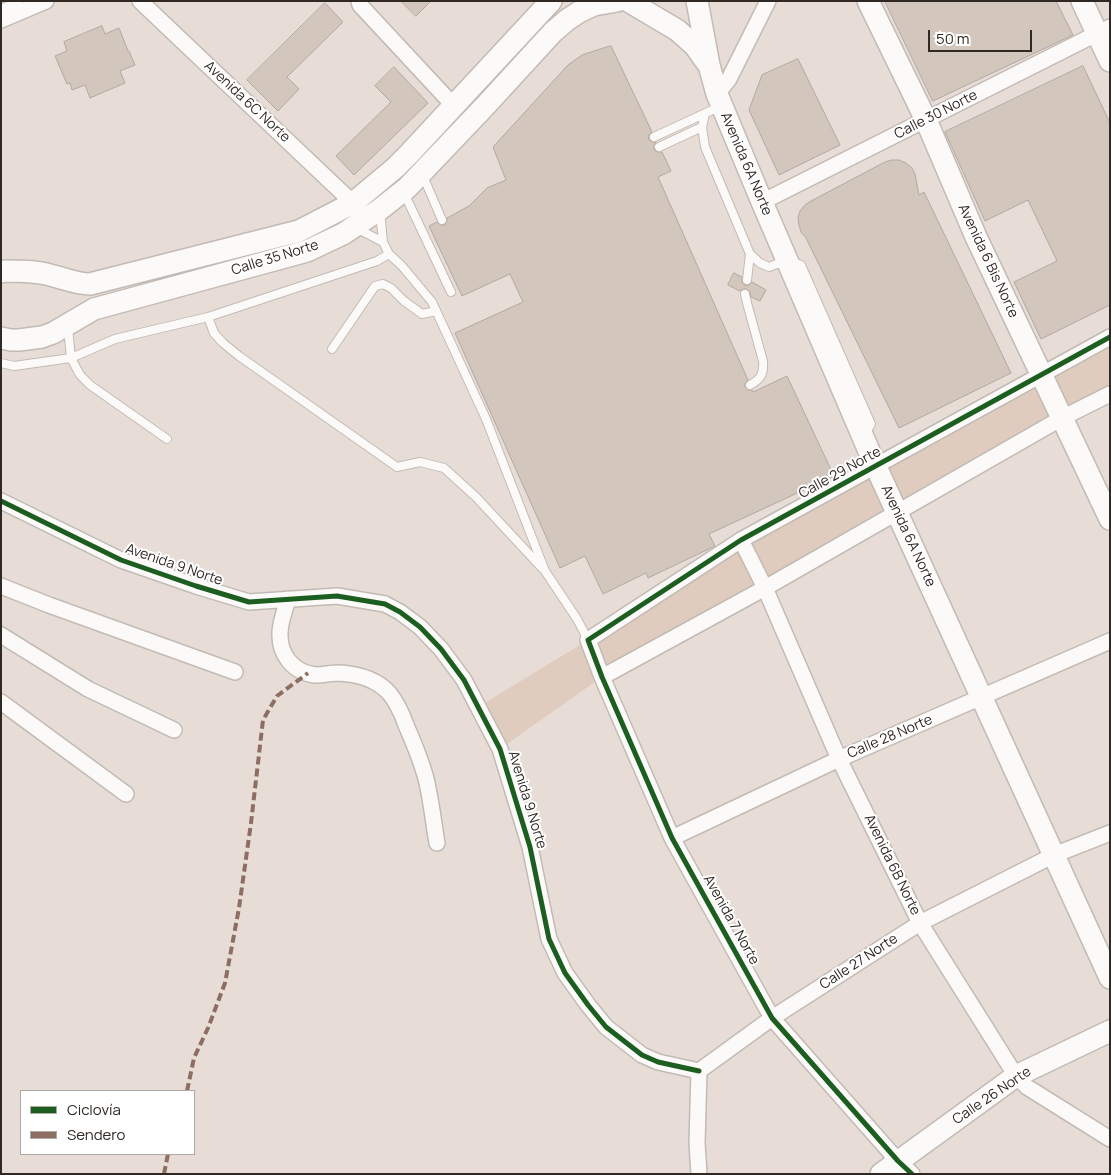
<!DOCTYPE html>
<html>
<head>
<meta charset="utf-8">
<style>
  body { margin:0 }
  #map { position:relative; width:1111px; height:1175px; overflow:hidden; background:#e8ddd6; font-family:Manrope,sans-serif }
  canvas { display:block }
  .frame { position:absolute; inset:0; border:2px solid #2f2823; pointer-events:none }
  .legend { position:absolute; left:20px; top:1090px; width:175px; height:65px; box-sizing:border-box; background:#fff; border:1px solid #aca9a7; margin:0; padding:6px 9px; list-style:none; font-size:15px; color:#2f2823 }
  .legend li { display:flex; align-items:center; gap:10px; height:25px }
  .legend b { width:25px; border:1px solid #aca9a7 }
  .scale { position:absolute; left:928px; top:30px; width:104px; height:22px; box-sizing:border-box; border:2px solid #2f2823; border-top:0; padding-left:6px; font-size:15px; line-height:18px; white-space:nowrap; color:#2f2823; -webkit-text-stroke:4px #fff; paint-order:stroke }
</style>
</head>
<body>
<div id="map">
<canvas width="1111" height="1175"></canvas>
<div class="frame"></div>
<ul class="legend">
<li><b style="height:6px;background:#1b5e20"></b>Ciclovía</li>
<li><b style="height:6px;background:#8d6e63"></b>Sendero</li>
</ul>
<div class="scale">50 m</div>
</div>
<script>
const ctx = document.querySelector('canvas').getContext('2d');
ctx.lineJoin = 'round';
function fillPath(path, color) { ctx.fillStyle = color; ctx.fill(path, 'evenodd'); }
function stroke(path, color, width, dash) { ctx.strokeStyle = color; ctx.lineWidth = width; ctx.lineCap = dash ? 'butt' : 'round'; ctx.setLineDash(dash || []); ctx.stroke(path); }
function drawText(font, color, halo, rows, align = 'center') {
  ctx.font = font + ' Manrope,sans-serif'; ctx.lineWidth = 4; ctx.setLineDash([]); ctx.textBaseline = 'middle'; ctx.strokeStyle = halo; ctx.fillStyle = color; for (const [text, x, y, turn = 0] of rows) {
    ctx.save(); ctx.translate(x, y); ctx.rotate((+turn || 0) * Math.PI / 180); ctx.textAlign = isNaN(turn) ? turn : align; if (halo) ctx.strokeText(text, 0, 0); ctx.fillText(text, 0, 0); ctx.restore();
  }
}
fillPath(new Path2D(`
  M 1110,337 L 1110,394 L 602,677 L 500,749 L 478,707 L 588,640 L 741,540 Z`), '#e0ccbe');
const building = new Path2D(`
  M 401,1 L 431,1 L 416,16 Z
  M 885,1 L 1056,1 L 1073,35 L 933,101 Z
  M 325,3 L 343,22 L 287,77 L 299,89 L 278,111 L 247,80 Z
  M 102,26 L 105,34 L 119,28 L 128,51 L 129,51 L 135,65 L 120,71 L 125,83 L 90,98 L 85,85 L 72,90 L 70,83 L 67,84 L 55,56 L 67,51 L 64,42 Z
  M 611,46 L 652,132 L 648,136 L 649,140 L 653,142 L 656,142 L 654,146 L 654,150 L 658,152 L 662,152 L 671,171 L 658,177 L 748,380 L 745,383 L 745,387 L 748,390 L 752,390 L 753,392 L 787,376 L 834,476 L 709,534 L 715,546 L 648,578 L 646,573 L 603,594 L 585,556 L 560,568 L 455,333 L 523,302 L 510,274 L 462,296 L 429,226 L 437,222 L 441,225 L 445,225 L 447,221 L 447,218 L 469,206 L 487,188 L 506,180 L 493,147 L 568,65 L 582,55 Z
  M 798,59 L 840,145 L 779,175 L 749,110 L 762,75 Z
  M 1083,66 L 1110,123 L 1110,305 L 1041,339 L 1014,282 L 1057,261 L 1028,200 L 985,221 L 945,132 Z
  M 394,67 L 428,103 L 354,175 L 336,156 L 391,102 L 375,86 Z
  M 892,160 L 899,160 L 906,163 L 912,168 L 915,174 L 919,195 L 924,192 L 1011,373 L 899,428 L 806,238 L 801,232 L 799,225 L 798,218 L 800,211 L 805,205 L 811,201 L 885,162 Z
  M 734,273 L 742,277 L 742,282 L 744,285 L 749,285 L 752,282 L 766,290 L 760,301 L 751,297 L 750,292 L 747,289 L 743,289 L 740,291 L 728,285 Z`);
fillPath(building, '#d3c6bc');
stroke(building, '#b0a8a2', 1);
const lane = new Path2D(`
  M 1,9 L 19,1
  M 705,114 L 702,127 L 705,147 L 750,254 L 760,263 L 769,267 L 787,260 L 801,265 L 871,424 L 864,435
  M 654,137 L 721,106
  M 659,147 L 702,127
  M 423,176 L 442,220
  M 404,193 L 451,292
  M 380,212 L 383,242 L 389,254 L 402,266 L 432,302 L 486,419 L 545,571 L 577,619 L 588,640
  M 356,228 L 383,242
  M 747,280 L 750,254
  M 745,294 L 747,303 L 763,361 C 764,374 761,379 750,385
  M 208,317 L 214,333 L 223,343 L 239,356 L 397,467 L 420,462 L 444,468 L 476,497 L 542,568
  M 68,328 L 71,358 L 80,375 L 90,385 L 167,439
  M 332,349 L 375,286 L 383,284 L 391,288 L 404,301 L 422,314 L 436,311
  M 1,363 L 14,366 L 71,358 L 115,339 L 208,317 L 377,261 L 389,254`);
const street = new Path2D(`
  M 140,1 L 353,203
  M 359,1 L 360,5 L 454,106
  M 1,20 L 46,1
  M 717,94 L 729,79 L 768,1
  M 762,202 L 1110,27
  M 1,501 L 121,560 L 196,586 L 249,602 L 337,596 L 385,604 L 400,612 L 420,627 L 441,649 L 464,680 L 500,749 L 530,847 L 549,939 L 565,973 L 588,1005 L 606,1027 L 642,1055 L 658,1062 L 699,1071
  M 741,540 L 765,588 L 839,759 L 920,923 L 1016,1076 L 1027,1087 L 1110,1139
  M 1,586 L 49,605 L 235,672
  M 288,599 C 285,610 280,622 280,633 C 279,654 293,673 316,675 C 323,675 331,673 339,673 C 358,674 377,679 390,694 C 397,703 402,714 406,725 C 413,741 420,758 425,775 C 431,797 433,820 437,843
  M 1,635 L 88,689 L 174,730
  M 602,677 L 765,588 L 1062,418 L 1110,394
  M 1,702 L 126,794
  M 672,838 L 839,759 L 1110,641
  M 699,1071 L 772,1018 L 920,923 L 1054,855 L 1110,833
  M 699,1071 L 697,1143 L 699,1174
  M 912,1174 L 898,1161 L 772,1018 L 672,838 L 602,677 L 588,640 L 741,540 L 1110,337`);
const secondary = new Path2D(`
  M 628,1 L 677,30 L 695,46 L 707,63
  M 697,1 L 709,65 L 717,94 L 762,202 L 872,458 L 1110,978
  M 868,1 L 926,120 L 976,237 L 1110,519
  M 1082,1 L 1110,61
  M 1,272 L 5,271 C 20,271 36,271 50,275 C 63,278 76,284 90,284 L 299,231 L 353,203 L 395,168 L 409,154 L 551,1
  M 1,338 L 11,340 L 19,340 L 42,337 L 53,333 L 94,309 L 307,251 L 343,234 L 379,210 L 407,188 L 486,105 L 553,32 L 567,20 L 579,12 L 594,5 L 617,1
  M 881,1174 L 1016,1076 L 1110,1031`);
stroke(lane, '#c2bab4', 10);
stroke(street, '#c2bab4', 18);
stroke(secondary, '#c2bab4', 24);
stroke(lane, '#fcfaf9', 8);
stroke(street, '#fcfaf9', 15);
stroke(secondary, '#fcfaf9', 21);
stroke(new Path2D(`
  M 187,1091 L 194,1058 L 208,1028 L 225,983 L 239,908 L 251,823 L 263,720 L 277,696 L 308,673
  M 164,1174 L 168,1154`), '#8d6e63', 4, [8, 4]);
stroke(new Path2D(`
  M 1,501 L 121,560 L 196,586 L 249,602 L 337,596 L 385,604 L 400,612 L 420,627 L 441,649 L 464,680 L 500,749 L 530,847 L 549,939 L 565,973 L 588,1005 L 606,1027 L 642,1055 L 658,1062 L 699,1071
  M 912,1174 L 898,1161 L 772,1018 L 672,838 L 602,677 L 588,640 L 741,540 L 1110,337`), '#1b5e20', 5);
drawText('14px', '#2f2823', '#fff', [
  ["Avenida 6C Norte",247,102,43],
  ["Calle 30 Norte",936,115,-27],
  ["Avenida 6A Norte",746,164,67],
  ["Calle 35 Norte",275,258,-17],
  ["Avenida 6 Bis Norte",988,261,65],
  ["Calle 29 Norte",840,473,-29],
  ["Avenida 6A Norte",908,536,65],
  ["Avenida 9 Norte",174,565,19],
  ["Calle 28 Norte",890,737,-23],
  ["Avenida 9 Norte",527,800,73],
  ["Avenida 6B Norte",892,865,64],
  ["Avenida 7 Norte",731,920,61],
  ["Calle 27 Norte",859,962,-33],
  ["Calle 26 Norte",992,1096,-34]
]);
</script>
</body>
</html>
